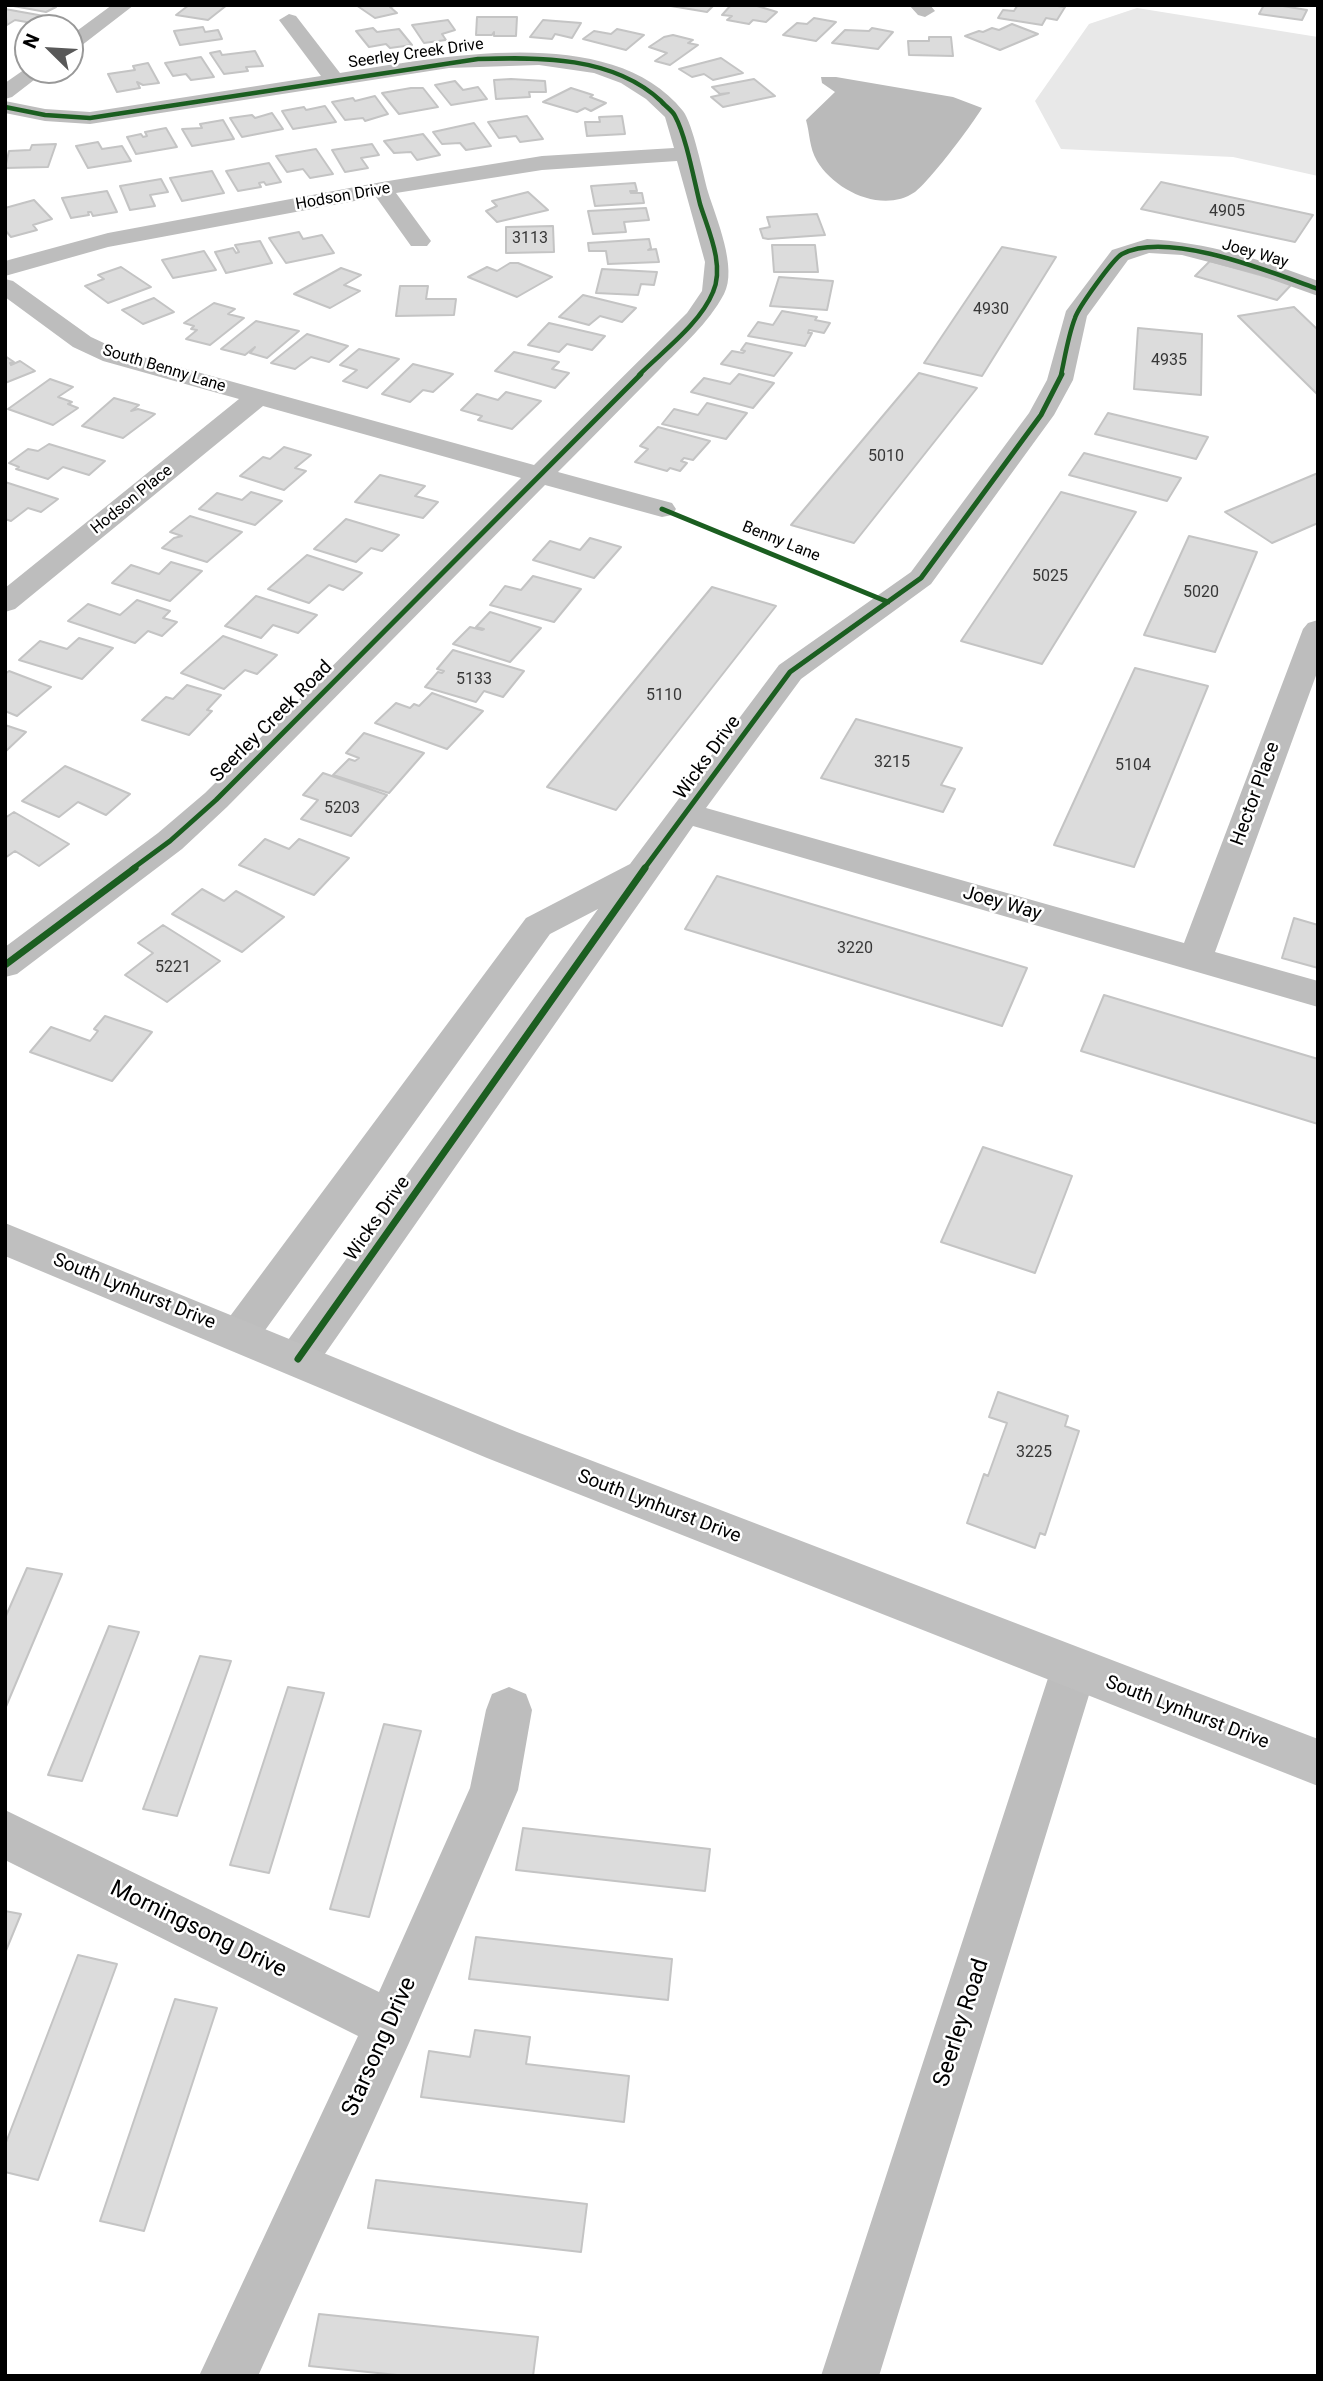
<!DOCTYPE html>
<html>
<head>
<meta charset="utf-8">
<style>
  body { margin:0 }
  #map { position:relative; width:1323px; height:2381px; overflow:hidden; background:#fff; font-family:Roboto,sans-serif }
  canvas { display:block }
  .frame { position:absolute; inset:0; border:7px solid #000; pointer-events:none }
  .north { position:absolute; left:14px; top:14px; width:70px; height:70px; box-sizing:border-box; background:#fff; border:2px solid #999; border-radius:50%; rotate:294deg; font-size:19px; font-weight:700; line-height:28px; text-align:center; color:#000 }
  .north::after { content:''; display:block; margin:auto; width:24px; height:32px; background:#595959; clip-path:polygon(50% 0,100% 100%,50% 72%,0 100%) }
</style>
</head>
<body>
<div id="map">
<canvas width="1323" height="2381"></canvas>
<div class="frame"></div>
<div class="north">N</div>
</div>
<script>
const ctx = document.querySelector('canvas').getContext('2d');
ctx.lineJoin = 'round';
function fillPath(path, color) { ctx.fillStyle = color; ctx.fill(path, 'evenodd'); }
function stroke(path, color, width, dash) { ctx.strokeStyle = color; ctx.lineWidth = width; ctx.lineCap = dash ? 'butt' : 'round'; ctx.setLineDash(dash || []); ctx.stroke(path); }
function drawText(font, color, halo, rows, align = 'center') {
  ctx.font = font + ' Roboto,sans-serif'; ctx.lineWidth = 5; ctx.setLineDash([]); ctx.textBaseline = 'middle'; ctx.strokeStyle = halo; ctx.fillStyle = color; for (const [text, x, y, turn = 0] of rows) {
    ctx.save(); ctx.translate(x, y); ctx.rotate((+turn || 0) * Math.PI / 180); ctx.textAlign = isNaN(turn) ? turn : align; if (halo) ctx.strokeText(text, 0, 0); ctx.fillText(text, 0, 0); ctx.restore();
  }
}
fillPath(new Path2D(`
  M 1137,8 L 1318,37 L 1318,176 L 1233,157 L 1061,149 L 1035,101 L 1089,24 Z`), '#e8e8e8');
fillPath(new Path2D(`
  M 821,77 L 836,77 L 953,97 L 982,108 C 972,125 929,182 915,192 C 883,214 835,191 817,161 C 809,147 810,134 806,120 L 835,92 L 822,83 Z`), '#bababa');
const building = new Path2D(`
  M 8,5 L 48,5 L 56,7 L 46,12 Z
  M 189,5 L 227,5 L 208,20 L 176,15 Z
  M 356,5 L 398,5 L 390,7 L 397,13 L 375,18 Z
  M 665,5 L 714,5 L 707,12 Z
  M 731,5 L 754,5 L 777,12 L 766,22 L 753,20 L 749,24 L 727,20 L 732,16 L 722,15 Z
  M 1024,5 L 1050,5 L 1065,7 L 1057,20 L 1046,18 L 1042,25 L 998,18 L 1003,10 L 1014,11 L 1017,6 Z
  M 1264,5 L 1277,5 L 1307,10 L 1302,20 L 1259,14 Z
  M 5,9 L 44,16 L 32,23 L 15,20 L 7,25 Z
  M 477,17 L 517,17 L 516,36 L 494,36 L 494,32 L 492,35 L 476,35 Z
  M 814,18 L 836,22 L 816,41 L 783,35 L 797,23 L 807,24 Z
  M 448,20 L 455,30 L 442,34 L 446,40 L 424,43 L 412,25 Z
  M 543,20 L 581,23 L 572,38 L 555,34 L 552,39 L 530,37 Z
  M 1012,24 L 1038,34 L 1000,50 L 965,36 L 979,31 L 983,32 L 992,28 L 999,30 Z
  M 203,27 L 205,32 L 218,30 L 222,39 L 180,45 L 174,31 Z
  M 373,28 L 377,32 L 399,29 L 412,45 L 390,48 L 386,44 L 369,47 L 356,31 Z
  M 872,28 L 893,32 L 878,49 L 832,43 L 845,30 L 869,31 Z
  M 617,29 L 644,35 L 626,50 L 583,39 L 594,31 L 611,34 Z
  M 673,35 L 693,40 L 688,43 L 698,45 L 670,65 L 655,61 L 667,53 L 649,47 L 664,37 Z
  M 929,37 L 951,37 L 953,56 L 909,55 L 908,41 L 929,41 Z
  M 220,51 L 222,55 L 255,51 L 263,66 L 246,67 L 248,71 L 224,74 L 210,53 Z
  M 201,57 L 214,77 L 191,80 L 186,74 L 173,76 L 165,63 Z
  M 721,58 L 743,73 L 713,80 L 704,74 L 692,77 L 679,69 Z
  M 148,63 L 159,83 L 143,85 L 137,82 L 140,88 L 117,92 L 108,74 L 135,70 L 133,66 Z
  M 511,79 L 545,81 L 546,92 L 529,92 L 530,97 L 496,99 L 494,80 Z
  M 754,79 L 775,96 L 723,107 L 711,97 L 729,93 L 720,94 L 712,87 Z
  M 455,81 L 463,90 L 478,87 L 487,99 L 451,105 L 435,85 Z
  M 411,88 L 423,88 L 438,107 L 399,114 L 382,93 Z
  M 571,88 L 593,95 L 590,97 L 606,103 L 591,111 L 585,108 L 577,112 L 543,102 Z
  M 375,96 L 388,114 L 365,121 L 363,118 L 345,120 L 332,102 L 353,98 L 355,101 Z
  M 325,106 L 336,122 L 293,129 L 282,111 L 304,107 L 306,110 Z
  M 272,113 L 283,129 L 242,137 L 230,118 L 252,115 L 255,118 Z
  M 527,116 L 543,139 L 520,142 L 516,136 L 499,138 L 488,122 Z
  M 622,116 L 625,134 L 587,136 L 585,122 L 600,122 L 599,117 Z
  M 223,120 L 234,139 L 192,146 L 182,129 L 202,128 L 200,124 Z
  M 474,123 L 491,146 L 466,150 L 460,143 L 442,144 L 433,132 Z
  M 166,128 L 177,147 L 136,154 L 127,137 L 141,134 L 143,137 L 147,136 L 145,132 Z
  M 423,134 L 440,155 L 417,160 L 411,152 L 394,153 L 384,141 Z
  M 98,142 L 102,149 L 122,146 L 131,161 L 88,168 L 76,146 Z
  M 56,144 L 48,167 L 5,168 L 9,151 L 30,150 L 32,145 Z
  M 372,144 L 379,155 L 361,158 L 368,168 L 345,172 L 332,150 Z
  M 316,149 L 333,174 L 310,178 L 303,169 L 287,172 L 276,156 Z
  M 269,163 L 281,182 L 266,185 L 264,182 L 259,183 L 261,187 L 238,191 L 226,171 Z
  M 212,171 L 224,193 L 182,201 L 170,178 Z
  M 161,179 L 168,192 L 150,195 L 155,206 L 130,210 L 120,186 Z
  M 1161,182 L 1313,215 L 1295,242 L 1141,209 Z
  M 635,183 L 637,191 L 630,191 L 631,193 L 642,193 L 644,203 L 595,206 L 591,186 Z
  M 107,191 L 117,212 L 93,216 L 91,212 L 88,212 L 89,215 L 71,218 L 62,198 Z
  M 528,192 L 548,210 L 497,222 L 486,211 L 497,206 L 492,201 Z
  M 34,200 L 52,219 L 33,225 L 37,230 L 11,237 L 5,230 L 5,208 Z
  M 646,208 L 649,220 L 624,222 L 626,232 L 593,234 L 588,211 Z
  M 817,214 L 825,235 L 768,239 L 763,238 L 760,229 L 770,227 L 767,217 Z
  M 553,226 L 554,252 L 506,253 L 506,227 Z
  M 299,232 L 303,239 L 322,235 L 334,253 L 286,263 L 269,238 Z
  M 649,239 L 651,248 L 648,250 L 656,249 L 659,262 L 608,264 L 606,251 L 589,251 L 588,243 Z
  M 260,241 L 272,263 L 226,273 L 215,252 L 233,248 L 236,253 L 239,252 L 235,245 Z
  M 772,245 L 815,245 L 818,272 L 774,272 Z
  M 1002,247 L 1056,257 L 982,376 L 924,363 Z
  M 204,251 L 216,270 L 173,278 L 162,260 Z
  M 1210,261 L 1292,284 L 1277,300 L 1195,276 Z
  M 510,263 L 518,263 L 552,277 L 517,297 L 468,277 L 487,267 L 497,271 Z
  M 121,267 L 151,287 L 108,303 L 85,286 L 104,279 L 98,275 Z
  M 341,268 L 361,275 L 344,285 L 360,291 L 330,308 L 294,294 Z
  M 602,269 L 657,272 L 654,285 L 641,284 L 638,295 L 596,293 Z
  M 779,277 L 833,281 L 827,310 L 770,306 Z
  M 400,286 L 428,286 L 426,299 L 456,299 L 454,315 L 396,316 Z
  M 583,295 L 636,308 L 622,322 L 600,316 L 589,325 L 559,317 Z
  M 154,298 L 174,312 L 143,324 L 122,310 Z
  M 214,303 L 235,309 L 228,314 L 244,318 L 210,345 L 186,339 L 197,330 L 191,329 L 194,326 L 184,323 Z
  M 1294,307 L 1318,330 L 1318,395 L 1238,316 Z
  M 782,311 L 817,317 L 815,320 L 830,323 L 824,333 L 809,330 L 808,333 L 812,333 L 805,346 L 748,336 L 758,322 L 773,325 Z
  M 256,321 L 299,331 L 267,358 L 250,353 L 255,347 L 245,355 L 221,349 Z
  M 549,323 L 605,336 L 592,350 L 567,344 L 559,352 L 528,345 Z
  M 1138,328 L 1202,334 L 1201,395 L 1134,389 Z
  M 307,334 L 348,346 L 329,362 L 311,357 L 295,369 L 271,363 Z
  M 746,343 L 792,353 L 774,376 L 721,364 L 732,351 L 743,353 L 745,351 L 741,350 Z
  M 359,349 L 399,359 L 367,388 L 343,381 L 357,370 L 340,365 Z
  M 514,352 L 559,362 L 552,369 L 569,373 L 555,388 L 495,371 Z
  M 5,356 L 14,362 L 10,363 L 11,365 L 20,361 L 35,371 L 5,383 Z
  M 413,364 L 453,374 L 433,392 L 423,390 L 410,402 L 382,394 Z
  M 919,373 L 977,388 L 854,543 L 791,525 Z
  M 739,374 L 774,383 L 753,408 L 691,392 L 704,378 L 730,384 Z
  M 50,379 L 73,387 L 58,397 L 72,402 L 68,404 L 78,408 L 53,425 L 8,409 Z
  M 506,392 L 541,401 L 512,429 L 478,420 L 482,416 L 461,410 L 477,394 L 498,400 Z
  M 114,398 L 139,405 L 131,411 L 138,409 L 155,414 L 123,438 L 82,426 Z
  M 707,403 L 747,413 L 726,439 L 662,424 L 674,409 L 698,415 Z
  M 1108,413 L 1208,437 L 1196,459 L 1095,434 Z
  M 658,427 L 710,441 L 693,460 L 684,458 L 681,461 L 687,463 L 680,471 L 670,468 L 667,471 L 635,462 L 648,449 L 640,446 Z
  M 49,444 L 105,461 L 89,475 L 63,467 L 48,479 L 16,469 L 19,467 L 9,463 L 28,449 L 38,451 Z
  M 284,447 L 311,455 L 295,468 L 306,471 L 284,490 L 240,476 L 263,457 L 270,459 Z
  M 1084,453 L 1181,478 L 1167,501 L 1069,475 Z
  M 1318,473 L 1318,523 L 1272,543 L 1225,512 Z
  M 380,475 L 425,486 L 415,496 L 438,502 L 423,518 L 355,502 Z
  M 5,482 L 58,499 L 41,512 L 28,508 L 11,521 L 5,519 Z
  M 251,492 L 282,501 L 255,525 L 199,509 L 217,493 L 242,500 Z
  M 1061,492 L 1136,512 L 1042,664 L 961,641 Z
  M 190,516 L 242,532 L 207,562 L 162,548 L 174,538 L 182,536 L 170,532 Z
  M 346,519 L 399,535 L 382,551 L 371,548 L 356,562 L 314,549 Z
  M 1189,536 L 1257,552 L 1215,652 L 1144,635 Z
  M 590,538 L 621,547 L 594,578 L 533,560 L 550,541 L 580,550 Z
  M 307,555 L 362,573 L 343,590 L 329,585 L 309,603 L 268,589 Z
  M 171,562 L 202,571 L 170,601 L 112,583 L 131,565 L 159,574 Z
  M 533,576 L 581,589 L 554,622 L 490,605 L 505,586 L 521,590 Z
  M 712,587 L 776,606 L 616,810 L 547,787 Z
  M 256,596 L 317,615 L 298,633 L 273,625 L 261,638 L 225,626 Z
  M 137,600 L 170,611 L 163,618 L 177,622 L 162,636 L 148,631 L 135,643 L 68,621 L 88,604 L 120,615 Z
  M 490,612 L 541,628 L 510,662 L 453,644 L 470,627 L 482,630 L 484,629 L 476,627 Z
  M 223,636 L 277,655 L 257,674 L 245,670 L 224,689 L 181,673 Z
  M 79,638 L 113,648 L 82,679 L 19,660 L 40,641 L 67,649 Z
  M 453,650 L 524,671 L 503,697 L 484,691 L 476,702 L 425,687 L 438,672 L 442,673 L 444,671 L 437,669 Z
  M 1135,668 L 1208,686 L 1134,867 L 1054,845 Z
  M 9,671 L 51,687 L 17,716 L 5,711 L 5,674 Z
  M 187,685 L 221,695 L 207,710 L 212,711 L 189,735 L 142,720 L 166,697 L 173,699 Z
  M 432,693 L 483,711 L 447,749 L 375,723 L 396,703 L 410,708 L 414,704 L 419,706 Z
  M 856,719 L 962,748 L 941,785 L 955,789 L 943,812 L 821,778 Z
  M 5,725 L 26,732 L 5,752 Z
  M 364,733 L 424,753 L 389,793 L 333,775 L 349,759 L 355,761 L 359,758 L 346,753 Z
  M 65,766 L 130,794 L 106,815 L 78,802 L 59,817 L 22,801 Z
  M 323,773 L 387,795 L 351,836 L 301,819 L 318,800 L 303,795 Z
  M 14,812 L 69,844 L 39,866 L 15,851 L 5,858 L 5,818 Z
  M 265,839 L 289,849 L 299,839 L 349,858 L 314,895 L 239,865 Z
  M 717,876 L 1027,968 L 1002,1026 L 685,929 Z
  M 202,889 L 224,901 L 236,891 L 284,917 L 242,952 L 172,914 Z
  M 1294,918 L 1318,925 L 1318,968 L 1282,958 Z
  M 163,925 L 220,961 L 167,1002 L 125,975 L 153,953 L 138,943 Z
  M 1104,995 L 1318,1059 L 1318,1124 L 1081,1051 Z
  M 105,1016 L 152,1032 L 112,1081 L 30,1052 L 51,1027 L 90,1041 L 98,1031 L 94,1029 Z
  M 983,1147 L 1072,1176 L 1035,1273 L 941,1242 Z
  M 998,1392 L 1068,1416 L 1065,1426 L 1079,1431 L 1045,1535 L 1040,1533 L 1035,1548 L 967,1523 L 984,1474 L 988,1476 L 1007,1423 L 989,1417 Z
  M 27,1568 L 62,1574 L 5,1709 L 5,1618 Z
  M 109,1626 L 139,1632 L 82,1781 L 48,1775 Z
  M 200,1656 L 231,1661 L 177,1816 L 143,1809 Z
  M 288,1687 L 324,1693 L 269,1873 L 230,1865 Z
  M 384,1724 L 421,1731 L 369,1917 L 330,1909 Z
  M 523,1828 L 710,1849 L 705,1891 L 516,1870 Z
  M 5,1911 L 21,1914 L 5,1953 Z
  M 476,1937 L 672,1959 L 668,2000 L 469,1979 Z
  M 78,1955 L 117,1964 L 38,2180 L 5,2172 L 5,2145 Z
  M 175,1999 L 217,2008 L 144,2231 L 100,2221 Z
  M 475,2030 L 530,2037 L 526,2064 L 629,2076 L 624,2122 L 421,2097 L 429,2051 L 470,2057 Z
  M 376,2180 L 587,2204 L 581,2252 L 368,2228 Z
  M 319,2314 L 538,2337 L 533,2376 L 407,2376 L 309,2366 Z`);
fillPath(building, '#dcdcdc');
stroke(building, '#c4c4c4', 2);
fillPath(new Path2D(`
  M 909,5 L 930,5 L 935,11 L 925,17 L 918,15 Z
  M 289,14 L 296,16 L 340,73 C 437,58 611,21 683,111 C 693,124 703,174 708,192 C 716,218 738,268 724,294 C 708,324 682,346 659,370 C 625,404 592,438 558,472 L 672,503 L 676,509 L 672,515 L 662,517 L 545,485 L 227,807 L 182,849 L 17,974 L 5,977 L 5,947 L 158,833 L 205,793 L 521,478 L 263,406 L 15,609 L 5,612 L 5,588 L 239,399 L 103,361 L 73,347 L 5,297 L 5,279 L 13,281 L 91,337 L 121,351 L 534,465 L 687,313 L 702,291 L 705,262 L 677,161 L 542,170 L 396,193 L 431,241 L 427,246 L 411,246 L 376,197 L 108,247 L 5,276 L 5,261 L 108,233 L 382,182 L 542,156 L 674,148 L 665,117 L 646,99 L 621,83 L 594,73 L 539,65 L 449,68 L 90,124 L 45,121 L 5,113 L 5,101 L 45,109 L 90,112 L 321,76 L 279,20 Z
  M 1147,239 C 1206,242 1263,260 1318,281 L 1318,296 L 1259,275 L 1182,255 L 1149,253 L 1128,260 L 1087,316 L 1073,380 L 1054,415 L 931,584 L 801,679 L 706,808 L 1184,943 L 1303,629 L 1308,623 L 1318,620 L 1318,670 L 1215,952 L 1318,981 L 1318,1007 L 693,826 L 313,1371 L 298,1376 L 283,1371 L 277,1359 L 283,1347 L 598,909 L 550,934 L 253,1347 L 239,1352 L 225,1347 L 219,1335 L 225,1323 L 526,918 L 630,864 L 779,665 L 911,572 L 1029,413 L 1047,380 L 1066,311 L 1112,250 Z
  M 1074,1647 L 1090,1653 L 1097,1669 L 879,2376 L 821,2376 L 1051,1669 L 1058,1653 Z
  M 509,1687 L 526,1694 L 532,1710 L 518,1790 L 409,2043 L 258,2376 L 199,2376 L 358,2036 L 5,1860 L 5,1810 L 379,1992 L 470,1788 L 486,1710 L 492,1694 Z`), '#bdbdbd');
fillPath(new Path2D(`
  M 112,5 L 134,5 L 77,49 L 70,51 L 70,36 Z
  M 28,67 L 28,70 L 47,70 L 12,97 L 5,99 L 5,83 Z`), '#bdbdbd');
fillPath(new Path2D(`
  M 5,1223 L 517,1432 L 1318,1739 L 1318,1786 L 487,1458 L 5,1256 Z`), '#bfbfbf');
stroke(new Path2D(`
  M 5,107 L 45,115 L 90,118 L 478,59 C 539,57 613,56 661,101 C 665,106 673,111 675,116 C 686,136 694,180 700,204 C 708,230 725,265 713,292 C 700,324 663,351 639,375
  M 1061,375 C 1065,357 1068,336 1075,318 C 1078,308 1113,259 1122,254 C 1168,230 1271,272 1318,289`), '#1b5e20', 4.5);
stroke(new Path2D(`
  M 662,509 L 888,602
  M 132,869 L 170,841 L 216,800 L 641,374
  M 644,869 L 790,672 L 921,578 L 1041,415 L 1062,374`), '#1b5e20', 5);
stroke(new Path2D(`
  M 5,965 L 135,868
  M 298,1359 L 645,868`), '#1b5e20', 7);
drawText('16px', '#000', '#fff', [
  ["Seerley Creek Drive",416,54,-8],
  ["Hodson Drive",343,197,-10],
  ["Joey Way",1255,254,16],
  ["South Benny Lane",164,369,17],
  ["Hodson Place",132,500,-39],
  ["Benny Lane",781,542,22]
]);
drawText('16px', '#373737', null, [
  ["4905",1227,212],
  ["3113",530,239],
  ["4930",991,310],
  ["4935",1169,361],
  ["5010",886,457],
  ["5025",1050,577],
  ["5020",1201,593],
  ["5133",474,680],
  ["5110",664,696],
  ["3215",892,763],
  ["5104",1133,766],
  ["5203",342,809],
  ["3220",855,949],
  ["5221",173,968],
  ["3225",1034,1453]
]);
drawText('19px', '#000', '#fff', [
  ["Seerley Creek Road",272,722,-45],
  ["Wicks Drive",708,758,-54],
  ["Hector Place",1256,794,-70],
  ["Joey Way",1002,904,16],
  ["Wicks Drive",378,1219,-55],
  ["South Lynhurst Drive",134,1292,22],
  ["South Lynhurst Drive",659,1507,21],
  ["South Lynhurst Drive",1187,1713,21]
]);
drawText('23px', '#000', '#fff', [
  ["Morningsong Drive",198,1930,26],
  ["Seerley Road",962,2023,-72],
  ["Starsong Drive",380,2047,-66]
]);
</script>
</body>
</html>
